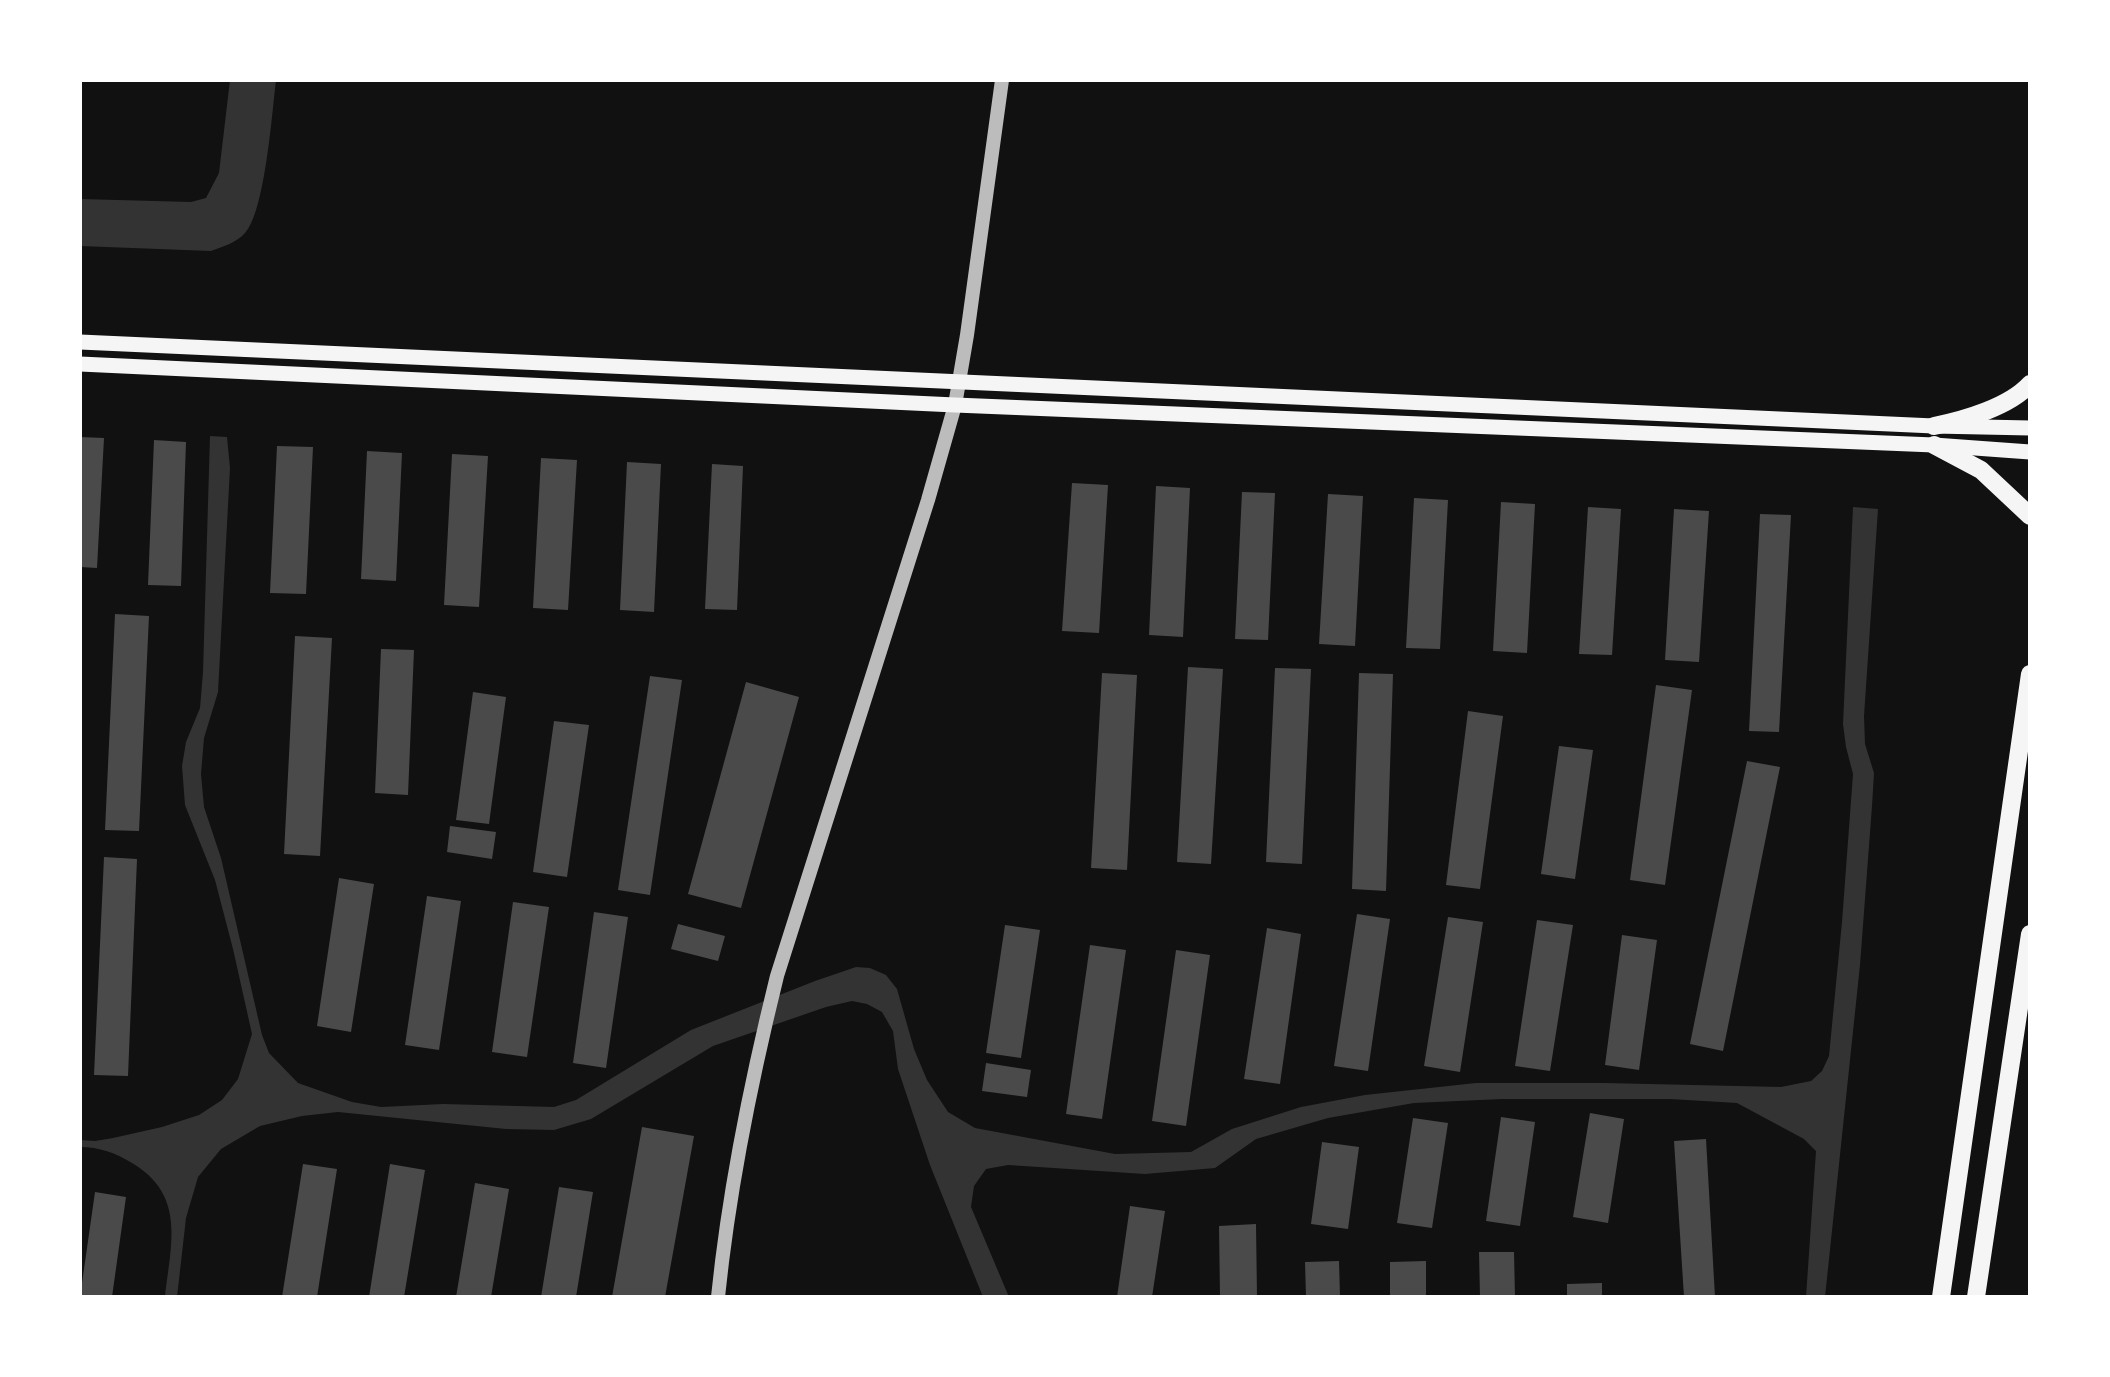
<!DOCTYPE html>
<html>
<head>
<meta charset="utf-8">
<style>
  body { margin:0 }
  #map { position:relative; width:2110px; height:1377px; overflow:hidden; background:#111; font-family:"Fira Sans",sans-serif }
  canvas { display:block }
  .frame { position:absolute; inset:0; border:82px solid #fff; pointer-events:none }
</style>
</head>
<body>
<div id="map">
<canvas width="2110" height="1377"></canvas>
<div class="frame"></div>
</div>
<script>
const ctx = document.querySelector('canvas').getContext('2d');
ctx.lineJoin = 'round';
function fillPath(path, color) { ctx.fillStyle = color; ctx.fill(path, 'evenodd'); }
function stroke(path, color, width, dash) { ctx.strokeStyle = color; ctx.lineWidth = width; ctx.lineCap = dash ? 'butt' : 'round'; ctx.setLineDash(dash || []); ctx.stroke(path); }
fillPath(new Path2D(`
  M 230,80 L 276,80 C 272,113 265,211 245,233 C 236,243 224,246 211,251 L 80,246 L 80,199 L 191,202 L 206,198 L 219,173 Z
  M 210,436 L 227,437 L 230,468 L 218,692 L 204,738 L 201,774 L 204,807 L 221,858 L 262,1035 L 269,1053 L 298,1083 L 352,1102 L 381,1107 L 443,1104 L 554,1107 L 576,1100 L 691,1030 L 815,981 L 856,967 L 870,968 L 886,975 L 897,989 L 914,1049 L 927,1080 L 948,1112 L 975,1128 L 1115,1154 L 1191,1152 L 1232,1129 L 1301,1107 L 1365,1095 L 1476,1083 L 1605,1083 L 1781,1087 L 1811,1081 L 1822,1071 L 1829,1056 L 1842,922 L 1853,774 L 1846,747 L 1843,724 L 1853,507 L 1878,509 L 1864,716 L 1865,744 L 1874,773 L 1872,806 L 1860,965 L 1825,1297 L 1806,1297 L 1816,1151 L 1804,1139 L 1737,1103 L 1670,1099 L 1502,1099 L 1414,1103 L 1328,1118 L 1256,1139 L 1215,1168 L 1145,1174 L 1008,1165 L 986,1169 L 974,1186 L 971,1207 L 1009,1297 L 983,1297 L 930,1165 L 898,1069 L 893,1031 L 882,1012 L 867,1004 L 852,1001 L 826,1007 L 713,1046 L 591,1119 L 554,1130 L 506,1129 L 338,1112 L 302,1116 L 260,1126 L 221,1149 L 198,1177 L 186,1218 L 177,1297 L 165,1297 C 171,1244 186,1195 132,1163 C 116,1153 99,1147 80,1147 L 80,1140 L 95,1141 L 113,1138 L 162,1127 L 199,1115 L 222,1100 L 238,1079 L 252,1034 L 233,949 L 215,880 L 185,805 L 182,766 L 186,742 L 200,708 L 203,672 Z`), '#333');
fillPath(new Path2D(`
  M 80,437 L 104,438 L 97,568 L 80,567 Z
  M 154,440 L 186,442 L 181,586 L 148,585 Z
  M 277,446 L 313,447 L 306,594 L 270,593 Z
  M 367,451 L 402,453 L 396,581 L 361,579 Z
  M 452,454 L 488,456 L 479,607 L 444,605 Z
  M 541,458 L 577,460 L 568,610 L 533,608 Z
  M 627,462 L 661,464 L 654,612 L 620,610 Z
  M 712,464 L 743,466 L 737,610 L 705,609 Z
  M 1072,483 L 1108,485 L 1099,633 L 1062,631 Z
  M 1156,486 L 1190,488 L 1183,637 L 1149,635 Z
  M 1242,492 L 1275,493 L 1268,640 L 1235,639 Z
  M 1328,494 L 1363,496 L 1355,646 L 1319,644 Z
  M 1414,498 L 1448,500 L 1440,649 L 1406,648 Z
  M 1501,502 L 1535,504 L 1527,653 L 1493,651 Z
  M 1588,507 L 1621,509 L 1612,655 L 1579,654 Z
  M 1674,509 L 1709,511 L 1699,662 L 1665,660 Z
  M 1760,514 L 1791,515 L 1779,732 L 1749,731 Z
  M 115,614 L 149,616 L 139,831 L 105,830 Z
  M 295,636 L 332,638 L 320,856 L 284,854 Z
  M 381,649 L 414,650 L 408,795 L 375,793 Z
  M 1188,667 L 1223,669 L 1211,864 L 1177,862 Z
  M 1275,668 L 1311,669 L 1302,864 L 1266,862 Z
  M 1102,673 L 1137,675 L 1127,870 L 1091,868 Z
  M 1359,673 L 1393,674 L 1386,891 L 1352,889 Z
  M 650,676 L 682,680 L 650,895 L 618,890 Z
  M 746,682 L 799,697 L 741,908 L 688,894 Z
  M 1656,685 L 1692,690 L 1665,885 L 1630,880 Z
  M 473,692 L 506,697 L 489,824 L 456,820 Z
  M 1468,711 L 1503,716 L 1480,889 L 1446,885 Z
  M 554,721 L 589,725 L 567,877 L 533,872 Z
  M 1559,746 L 1593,750 L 1575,879 L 1541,874 Z
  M 1747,761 L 1780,767 L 1723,1051 L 1690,1044 Z
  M 450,826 L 496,832 L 492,859 L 447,852 Z
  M 104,857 L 137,859 L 128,1076 L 94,1075 Z
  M 339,878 L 374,884 L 351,1032 L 317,1026 Z
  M 427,896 L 461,901 L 439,1050 L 405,1045 Z
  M 513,902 L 549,907 L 527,1057 L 492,1052 Z
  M 594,912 L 628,917 L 606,1068 L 573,1063 Z
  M 1357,914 L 1390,919 L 1368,1071 L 1334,1066 Z
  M 1448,917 L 1483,922 L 1460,1072 L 1424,1066 Z
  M 1537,920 L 1573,925 L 1550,1071 L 1515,1066 Z
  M 678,924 L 725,936 L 718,961 L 671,949 Z
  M 1005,925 L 1040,930 L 1021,1058 L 986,1053 Z
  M 1267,928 L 1301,934 L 1280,1084 L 1244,1079 Z
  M 1622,935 L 1657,940 L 1639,1070 L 1605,1065 Z
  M 1090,945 L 1126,950 L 1102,1119 L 1066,1114 Z
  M 1176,950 L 1210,955 L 1186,1126 L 1152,1121 Z
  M 986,1063 L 1031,1070 L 1027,1097 L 982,1091 Z
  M 1590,1113 L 1624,1119 L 1608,1223 L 1573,1217 Z
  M 1501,1117 L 1535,1122 L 1520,1226 L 1486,1221 Z
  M 1413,1118 L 1448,1123 L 1432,1228 L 1397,1223 Z
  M 642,1127 L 694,1136 L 665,1297 L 612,1297 Z
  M 1706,1139 L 1715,1297 L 1684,1297 L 1674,1141 Z
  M 1322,1142 L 1359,1147 L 1348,1229 L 1311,1224 Z
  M 303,1164 L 337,1169 L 317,1297 L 282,1297 Z
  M 390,1164 L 425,1170 L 404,1297 L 369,1297 Z
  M 475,1183 L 509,1189 L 491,1297 L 456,1297 Z
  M 559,1187 L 593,1192 L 576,1297 L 541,1297 Z
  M 95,1192 L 126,1197 L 112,1297 L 80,1297 Z
  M 1130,1206 L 1165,1211 L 1152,1297 L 1117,1297 Z
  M 1256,1224 L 1257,1297 L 1220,1297 L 1219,1226 Z
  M 1479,1252 L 1514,1252 L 1515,1297 L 1480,1297 Z
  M 1339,1261 L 1340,1297 L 1306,1297 L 1305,1262 Z
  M 1426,1261 L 1426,1297 L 1390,1297 L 1390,1262 Z
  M 1602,1283 L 1602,1297 L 1567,1297 L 1567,1284 Z`), '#4a4a4a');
stroke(new Path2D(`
  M 718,1297 C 729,1189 751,1081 777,976 L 928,500 L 955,405 L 967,335 L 1002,80`), '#bcbcbc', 14);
stroke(new Path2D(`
  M 80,342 L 1934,426 L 2030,428
  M 80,364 L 955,405 L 1934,445 L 2030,452`), '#f5f5f5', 15);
stroke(new Path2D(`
  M 1934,426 C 1964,420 2009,407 2030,384
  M 1934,445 L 1981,470 L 2030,516
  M 1941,1297 L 2030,674
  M 1976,1297 L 2030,934`), '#f5f5f5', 18);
</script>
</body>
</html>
